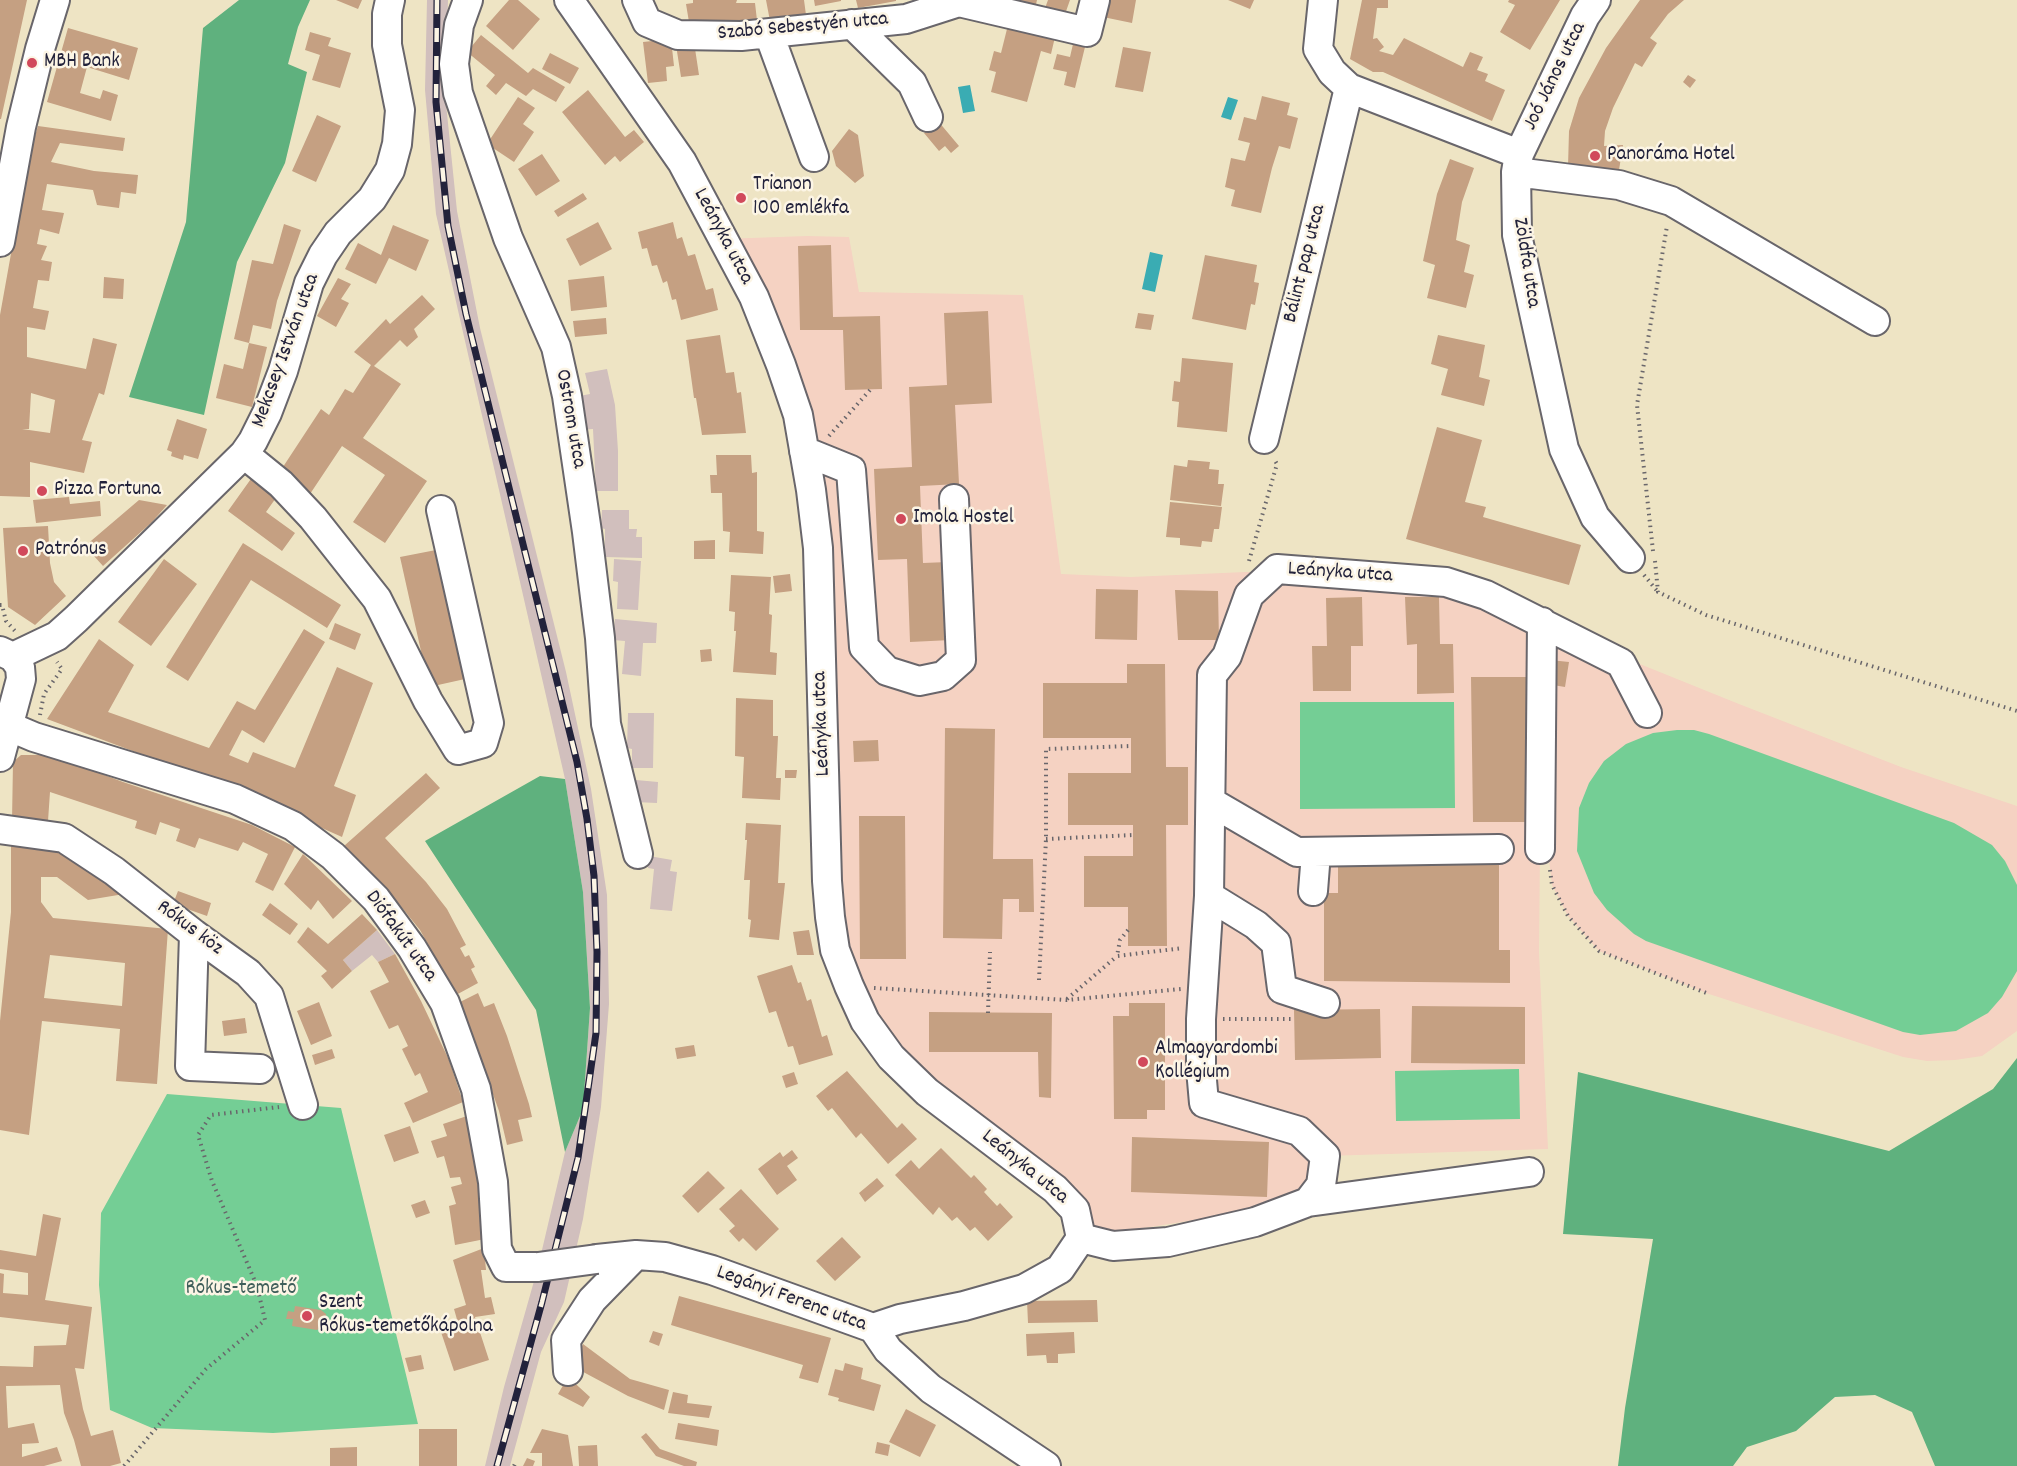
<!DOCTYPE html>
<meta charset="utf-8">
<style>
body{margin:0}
canvas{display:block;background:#eee4c4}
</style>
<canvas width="2017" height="1466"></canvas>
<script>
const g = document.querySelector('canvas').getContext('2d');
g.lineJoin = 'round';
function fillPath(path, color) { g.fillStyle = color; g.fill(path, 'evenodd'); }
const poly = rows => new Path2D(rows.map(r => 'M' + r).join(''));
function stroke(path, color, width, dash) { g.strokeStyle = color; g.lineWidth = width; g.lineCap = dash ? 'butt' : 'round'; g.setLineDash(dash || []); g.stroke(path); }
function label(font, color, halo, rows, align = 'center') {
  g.font = font + ' Dekko,sans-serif'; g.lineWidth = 5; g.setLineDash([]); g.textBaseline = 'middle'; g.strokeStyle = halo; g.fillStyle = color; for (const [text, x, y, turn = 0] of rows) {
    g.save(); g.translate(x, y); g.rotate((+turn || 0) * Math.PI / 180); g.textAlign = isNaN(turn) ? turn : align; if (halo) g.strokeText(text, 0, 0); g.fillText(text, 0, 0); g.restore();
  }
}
const built = poly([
 [807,236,849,237,859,292,1023,295,1061,574,1131,577,1246,572,1443,577,1620,656,1739,704,1901,767,2017,806,2017,1031,1982,1056,1955,1060,1927,1061,1903,1057,1709,994,1599,951,1568,916,1552,885,1548,851,1540,849,1539,952,1548,1149,1326,1156,1308,1202,1081,1238,1075,1210,927,1092,849,986,811,490,722,239]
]);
const industrial = poly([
 [427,0,448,0,445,94,457,211,480,328,566,672,591,789,607,895,609,1004,601,1107,583,1219,564,1302,541,1352,510,1466,485,1466,504,1387,538,1267,565,1152,583,1109,590,1008,583,892,565,779,436,214,425,90],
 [607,369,615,405,618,451,618,491,596,491,593,429,579,430,574,397,590,394,585,373],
 [602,510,629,510,629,529,637,529,636,537,642,537,642,558,605,557,605,529,601,528],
 [614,559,641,561,638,610,617,609,618,582,613,581],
 [615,619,657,623,656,643,643,643,641,676,622,674,625,641,613,640],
 [628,713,654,713,653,768,632,768,632,749,627,748],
 [636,780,658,782,657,803,634,802],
 [649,856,672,860,670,871,677,872,672,911,650,909,654,869,648,868],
 [377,930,395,954,378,962,372,955,352,971,343,960]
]);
const green = poly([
 [1300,702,1454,702,1455,808,1300,809],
 [1677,730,1694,730,1709,734,1954,823,1992,845,2005,861,2017,885,2017,971,2002,997,1988,1013,1956,1031,1920,1035,1903,1032,1646,941,1634,934,1607,910,1594,893,1577,851,1579,808,1589,783,1604,761,1626,744,1653,733],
 [1519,1069,1520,1119,1396,1121,1395,1071],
 [167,1094,341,1108,418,1424,273,1433,152,1428,110,1410,99,1285,101,1213]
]);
const forest = poly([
 [239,0,310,0,298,27,288,64,307,72,285,163,237,262,204,415,129,397,186,222,203,28],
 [540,776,565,779,583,892,590,1008,583,1109,565,1152,536,1010,425,841],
 [2017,1058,2017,1466,1935,1466,1912,1412,1875,1395,1835,1397,1796,1431,1747,1447,1733,1466,1618,1466,1625,1408,1653,1239,1563,1234,1578,1072,1889,1151,1993,1089]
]);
const water = poly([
 [970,85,975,111,963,113,958,87],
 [1228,97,1238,100,1231,120,1221,117],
 [1150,252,1163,255,1155,292,1142,289]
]);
const building = poly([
 [0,0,27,0,1,119,0,119],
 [336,0,362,0,358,9],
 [509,0,518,0,540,19,513,50,486,26],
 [693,0,737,0,736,3,755,3,758,29,690,28,686,4,693,3],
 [766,0,804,0,806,15,770,21],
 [814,0,841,0,841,1,815,6],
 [856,0,896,0,896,1,858,8],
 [992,0,1037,0,1034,13],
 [1048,0,1070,0,1064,17,1044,11],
 [1106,0,1136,0,1132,23,1103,17],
 [1228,0,1254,0,1250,9],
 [1362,0,1388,0,1388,8,1377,8,1373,39,1377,38,1384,47,1379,51,1393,55,1404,38,1463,67,1470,52,1483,57,1477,70,1488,74,1485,81,1505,90,1492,121,1383,72,1373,72,1350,59],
 [1509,0,1560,0,1530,50,1500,32,1515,5,1508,2],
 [1640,0,1684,0,1668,14,1650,38,1657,43,1642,67,1635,63,1613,108,1605,131,1604,146,1623,145,1619,170,1568,167,1569,131,1579,98,1606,48],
 [1008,25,1055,37,1051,54,1041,51,1027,102,991,92,996,72,989,70,994,51,1001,53],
 [68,28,138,48,129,80,87,67,80,93,100,99,103,90,118,95,111,121,47,102],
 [310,32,331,38,328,46,351,53,340,88,312,80,320,55,305,50],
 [481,35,528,73,533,68,565,87,556,102,533,89,526,96,506,83,496,95,486,86,495,75,467,52],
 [671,39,674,66,666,67,667,81,648,83,643,42],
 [694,42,699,75,681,77,676,45],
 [1073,44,1085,47,1075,88,1064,85,1067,72,1053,69,1057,54,1070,57],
 [1123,47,1151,52,1143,92,1115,87],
 [550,53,579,68,570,84,542,69],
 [1688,75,1696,80,1690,88,1683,82],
 [588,90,625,137,634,130,644,142,620,162,615,156,605,165,562,112],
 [1262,96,1290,103,1287,115,1298,118,1290,149,1279,146,1272,168,1261,213,1231,206,1235,190,1225,187,1231,158,1245,161,1250,143,1238,140,1244,117,1256,120],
 [518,97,535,108,523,124,534,132,514,162,487,144],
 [317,115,341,126,316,182,292,171],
 [938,121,959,146,951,153,945,146,939,151,924,133],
 [38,126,125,138,123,151,60,143,51,162,94,171,138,175,136,194,121,192,119,208,97,205,93,190,47,184,42,210,64,213,59,234,40,229,37,244,47,246,41,260,52,262,49,281,38,280,33,308,49,311,45,330,27,327,27,357,86,369,93,338,117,344,104,395,99,393,82,440,92,442,84,473,30,462,30,497,0,496,0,315,28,159],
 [31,393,55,400,50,433,22,429,29,429],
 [849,129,858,135,864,176,855,183,836,166,832,151],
 [542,154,560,181,536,196,518,169],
 [1450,159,1474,168,1462,202,1456,240,1470,245,1464,272,1474,275,1466,308,1427,298,1435,265,1423,261,1437,194],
 [583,193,587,199,558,217,554,211],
 [598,222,612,249,580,266,566,239],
 [673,222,677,239,682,237,688,256,695,254,706,290,713,288,718,310,681,320,676,299,672,300,667,281,663,283,657,265,652,266,647,248,642,249,638,232],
 [284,224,301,230,277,301,271,329,253,325,249,343,234,339,252,260,273,264],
 [393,225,429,240,416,271,389,258,376,284,345,269,358,243,381,255],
 [831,245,833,317,880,316,882,389,845,390,843,330,800,330,798,246],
 [1205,255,1257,265,1254,282,1259,283,1255,305,1251,304,1246,330,1192,319],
 [604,276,607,307,571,311,568,280],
 [104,277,124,279,123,299,103,298],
 [338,278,351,284,341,299,349,303,336,327,317,316],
 [422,295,435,309,414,329,418,337,407,347,400,340,374,366,401,384,363,438,427,481,385,543,353,522,385,475,342,446,310,494,279,473,321,409,329,415,345,389,353,393,371,365,354,352,386,319,390,324],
 [988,311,992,403,955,405,959,484,920,486,923,563,948,562,951,640,910,642,907,559,878,560,874,469,912,467,909,387,947,385,944,313],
 [1138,313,1154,315,1151,330,1135,328],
 [606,318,607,334,575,337,573,321],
 [720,335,726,373,734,372,737,393,741,392,746,433,702,435,696,398,694,398,686,340],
 [1438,335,1485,345,1479,377,1490,380,1484,406,1441,395,1448,369,1431,364],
 [249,343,267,347,252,407,216,398,224,364,243,369],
 [1182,358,1233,363,1227,432,1177,427,1179,402,1172,401,1174,381,1180,382],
 [177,419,207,429,198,459,184,455,183,460,171,456,172,452,167,450],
 [1437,427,1482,440,1465,502,1486,507,1483,517,1581,545,1569,585,1406,539],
 [716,455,751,455,752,473,757,472,757,531,764,532,763,554,729,552,730,532,723,531,722,493,711,493,710,475,717,475],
 [1188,460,1210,462,1209,469,1219,470,1218,484,1224,484,1221,506,1170,500,1174,465,1187,467],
 [253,476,278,495,266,512,295,533,282,551,228,511],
 [69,497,70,504,100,501,101,516,36,523,33,500],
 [139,500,167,505,152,522,103,566,85,546],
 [1170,502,1222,507,1219,529,1214,529,1212,542,1202,541,1201,547,1180,545,1180,538,1166,537],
 [48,526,50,563,54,582,66,596,35,625,8,607,3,528],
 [715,540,715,559,694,559,694,541],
 [243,543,341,605,327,628,251,580,188,681,166,667],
 [436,550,465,679,429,687,400,557],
 [164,559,197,584,151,646,118,622],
 [790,574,792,591,775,593,773,576],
 [731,575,771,577,769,614,772,615,770,652,777,653,776,675,733,672,736,631,734,631,735,612,729,611],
 [1096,589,1138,590,1137,640,1095,639],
 [1175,590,1218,591,1219,640,1178,640],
 [1362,597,1363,646,1351,646,1351,691,1313,691,1312,646,1327,646,1326,598],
 [1405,597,1439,597,1440,644,1453,644,1454,693,1417,694,1417,644,1407,645],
 [335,623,361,634,355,650,329,639],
 [304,629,325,642,264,743,242,730,229,755,248,763,253,752,295,768,337,667,373,683,334,786,356,795,342,837,237,790,47,719,99,639,134,665,108,712,209,748,237,701,255,710],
 [711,649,712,661,701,662,700,650],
 [1550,660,1569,662,1565,687,1547,684],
 [1127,664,1165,664,1166,767,1188,767,1188,825,1166,825,1167,946,1128,946,1128,907,1084,907,1084,856,1133,856,1133,825,1068,825,1068,773,1131,773,1131,738,1043,738,1043,683,1127,683],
 [1471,677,1535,677,1536,822,1473,822],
 [736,698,773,700,773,736,778,736,776,778,781,778,780,800,742,798,744,757,735,756],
 [945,728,995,729,993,859,1033,859,1034,912,1019,912,1019,899,1003,899,1002,939,943,938],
 [878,740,879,761,854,762,853,741],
 [21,755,51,755,123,782,252,825,295,847,273,891,255,882,268,854,243,842,238,851,199,838,195,848,176,841,180,829,160,822,156,835,135,828,137,821,50,792,48,821,12,821,13,762],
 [785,770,797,770,796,778,785,778],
 [426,773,440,788,385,838,426,882,447,909,466,945,460,948,465,957,469,955,475,967,471,969,478,983,456,995,420,930,399,904,344,846],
 [859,816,905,816,906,959,860,959],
 [746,823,781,825,778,883,785,883,779,940,749,937,751,920,748,919,750,880,744,880,747,840,745,840],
 [11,844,66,849,124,894,88,900,57,877,41,877,41,902,53,918,168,929,157,1084,116,1081,120,1029,42,1021,29,1135,0,1130,0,1021,11,912],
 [50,955,125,963,122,1006,44,998],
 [303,854,352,901,333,919,318,900,311,910,284,884],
 [1338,858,1499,860,1499,950,1510,950,1510,983,1324,981,1324,893,1338,893],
 [178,891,211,903,207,916,173,904],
 [270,903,298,924,290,935,262,915],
 [362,914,377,930,343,960,352,971,332,989,321,976,327,971,297,942,308,927,328,944],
 [809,930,814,955,797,955,793,932],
 [395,954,421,1001,449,1060,463,1102,413,1123,404,1103,428,1092,420,1073,415,1076,402,1049,408,1046,398,1025,389,1029,370,991,389,982,378,962],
 [792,965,798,983,801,982,807,1001,811,999,822,1037,827,1035,833,1055,799,1065,793,1046,788,1047,776,1011,769,1013,757,976],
 [478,993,484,1007,494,1003,507,1036,529,1104,532,1117,518,1120,523,1141,507,1145,499,1111,460,1002],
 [319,1002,332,1036,311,1045,297,1011],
 [1129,1003,1165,1003,1165,1110,1147,1110,1147,1119,1114,1119,1113,1016,1129,1016],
 [1412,1006,1525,1007,1525,1064,1411,1063],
 [1380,1009,1381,1058,1295,1060,1294,1010],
 [929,1012,1052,1013,1051,1098,1039,1097,1038,1052,929,1052],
 [245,1018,247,1033,224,1036,222,1021],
 [694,1045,696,1056,677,1059,675,1048],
 [332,1049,335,1058,315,1065,312,1055],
 [847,1071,897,1128,902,1123,917,1139,888,1164,861,1133,856,1138,832,1108,828,1111,816,1096],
 [794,1072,798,1084,786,1088,782,1076],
 [467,1116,490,1238,455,1245,449,1206,456,1204,451,1187,462,1184,460,1177,450,1178,444,1156,437,1158,431,1141,447,1136,443,1124],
 [410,1126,419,1153,394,1162,384,1135],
 [1132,1137,1269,1142,1267,1197,1131,1192],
 [941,1148,971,1178,974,1175,987,1189,984,1192,997,1206,1000,1203,1013,1217,988,1241,975,1227,970,1231,957,1217,952,1221,939,1207,933,1215,895,1175,911,1160,919,1169],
 [792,1150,798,1158,787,1166,797,1180,777,1195,758,1169,780,1152,783,1157],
 [708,1171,725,1188,698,1213,682,1196],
 [877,1178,884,1186,865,1202,859,1193],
 [741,1189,779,1229,756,1251,743,1238,739,1242,729,1231,735,1226,719,1209],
 [425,1200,430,1213,416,1218,411,1205],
 [43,1214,61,1218,45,1300,92,1307,84,1369,75,1368,83,1409,91,1436,113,1430,121,1463,110,1466,81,1466,74,1440,64,1413,60,1385,6,1386,8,1428,34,1423,39,1443,22,1444,22,1457,57,1447,62,1461,44,1466,0,1466,0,1366,33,1367,34,1346,66,1345,69,1325,0,1317,0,1273,4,1274,3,1293,28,1295,28,1273,0,1269,0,1250,36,1256],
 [842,1237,861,1257,835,1281,816,1261],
 [484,1248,486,1270,481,1270,485,1298,491,1297,495,1314,475,1317,489,1360,454,1371,440,1329,458,1323,454,1309,466,1305,453,1260],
 [679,1296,831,1338,818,1383,799,1378,803,1365,671,1325],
 [1097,1300,1098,1322,1028,1323,1027,1301],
 [295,1306,321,1310,326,1314,327,1323,317,1330,292,1326,293,1319,286,1319,288,1311,294,1312],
 [653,1331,663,1334,659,1346,649,1342],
 [1074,1332,1075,1353,1058,1354,1058,1363,1047,1363,1046,1355,1027,1356,1026,1334],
 [583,1344,630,1379,669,1390,664,1410,628,1396,574,1367],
 [421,1355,424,1369,409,1372,405,1358],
 [845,1363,863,1368,861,1379,881,1385,874,1411,838,1401,839,1398,828,1395,835,1369,843,1371],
 [568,1377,590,1397,583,1407,558,1394],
 [673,1392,688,1395,687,1403,712,1406,709,1418,668,1413],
 [906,1409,936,1425,920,1457,889,1442],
 [678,1423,719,1430,717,1446,675,1439],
 [419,1429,457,1429,457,1466,419,1466],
 [542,1429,568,1435,573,1466,542,1466,542,1453,530,1453],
 [646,1433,660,1449,697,1462,696,1466,684,1466,656,1456,641,1437],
 [877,1442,890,1445,888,1456,875,1453],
 [597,1445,598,1466,579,1466,578,1446],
 [357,1447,357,1466,330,1466,330,1448],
 [527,1458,535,1461,533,1466,523,1466]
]);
const path = poly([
 [829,436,870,390],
 [1653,551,1637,405,1667,226],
 [1249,561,1277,464,1274,459],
 [1655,561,1658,592,1706,615,2017,711],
 [1644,575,1658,592],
 [0,605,2,605,6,621,15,631],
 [40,715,44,694,62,669,57,662],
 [1046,839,1133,835],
 [1550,870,1552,885,1568,916,1599,951,1709,994],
 [1128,930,1120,940,1117,956,1183,948],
 [1039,980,1046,839,1046,749,1131,746],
 [874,988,1067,1000,1181,989],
 [1067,999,1117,956],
 [988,1013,990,952],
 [1223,1019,1293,1019],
 [124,1466,206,1369,265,1320,257,1286,212,1181,198,1135,211,1115,279,1107],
 [514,1466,515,1464]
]);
const minor = poly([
 [468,0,459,25,454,64,458,93,508,238,556,347,567,396,587,532,600,638,606,724,638,854],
 [569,0,682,162,754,297,781,365,798,415,811,490,818,548,827,881,830,917,835,950,849,986,865,1021,891,1057,927,1092,1055,1189,1075,1210,1081,1238],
 [637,0,647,22,678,35,741,36,906,19,959,2,1087,32,1095,0],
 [1323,0,1318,49,1332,72,1349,88,1519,154,1516,172,1517,235,1564,449,1595,517,1630,558],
 [852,24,912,83,928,117],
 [769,34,814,157],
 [1519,154,1585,16,1596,0],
 [1516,172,1619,185,1671,201,1875,321],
 [0,242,21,127,40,49,55,0],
 [1264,439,1349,88],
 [804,451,851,470,864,647,887,671,919,681,943,676,961,660,954,499],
 [244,454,281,484,313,518,377,599,428,701,458,750,483,743,489,723,441,510],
 [0,651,13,657,20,667,21,679,0,757],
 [13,657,57,636,76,619,244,454,253,441,267,413,283,371,309,283,323,255,338,233,372,199,390,170,397,144,400,110,387,45,387,14,390,0],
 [8,726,34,737,235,799,293,826,333,856,376,899,412,948,445,1003,476,1089,493,1182,497,1249,506,1267,538,1267],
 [1211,802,1297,852,1499,849],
 [0,829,64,838,114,871,194,934,248,973,269,996,303,1105],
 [1540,849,1542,622],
 [1313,891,1316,853],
 [1209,896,1256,925,1276,943,1282,989,1325,1003],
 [194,934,190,1066,260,1069],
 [1308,1202,1529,1172],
 [1081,1238,1113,1246,1168,1242,1255,1222,1308,1202,1321,1185,1325,1156,1299,1131,1204,1103,1201,1069,1201,1019,1209,896,1212,675,1227,656,1249,595,1277,569,1446,582,1486,595,1621,663,1647,713],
 [597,1259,636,1255,665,1257,712,1270,873,1328,888,1350,931,1389,1046,1466],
 [873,1328,900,1319,964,1306,1024,1289,1060,1269,1081,1238],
 [568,1371,566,1340,592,1300,636,1255]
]);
const rail = poly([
 [437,0,436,102,448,226,466,314,577,762,587,819,594,876,597,952,596,1033,578,1158,542,1302,497,1466]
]);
const minorBridge = poly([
 [538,1267,597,1259]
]);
const markers = [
 [32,63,6,"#d1495b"],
 [1595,156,6,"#d1495b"],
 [741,198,6,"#d1495b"],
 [42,491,6,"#d1495b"],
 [901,519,6,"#d1495b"],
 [23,551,6,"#d1495b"],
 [1143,1062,6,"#d1495b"],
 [307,1316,6,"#d1495b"]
];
const streetNames = [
 ["Szabó Sebestyén utca",803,28,-5],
 ["Joó János utca",1556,77,-64],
 ["Leányka utca",722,237,62],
 ["Zöldfa utca",1525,263,81],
 ["Bálint pap utca",1306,264,-76],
 ["Mekcsey István utca",287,351,-70],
 ["Ostrom utca",569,419,80],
 ["Leányka utca",1340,574,4],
 ["Leányka utca",823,724,-92],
 ["Rókus köz",189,929,37],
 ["Diófakút utca",400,937,54],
 ["Leányka utca",1024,1168,39],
 ["Legányi Ferenc utca",791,1300,20]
];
const poiNames = [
 ["MBH Bank",44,63],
 ["Panoráma Hotel",1607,156],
 ["Trianon",753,186],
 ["100 emlékfa",753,210],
 ["Pizza Fortuna",54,491],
 ["Imola Hostel",913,519],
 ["Patrónus",35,551],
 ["Almagyardombi",1155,1050],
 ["Kollégium",1155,1074],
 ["Szent",319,1304],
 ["Rókus-temetőkápolna",319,1328]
];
const parkNames = [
 ["Rókus-temető",241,1290]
];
fillPath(built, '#f5d2c2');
fillPath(industrial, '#d1bfbd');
fillPath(green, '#74ce95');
fillPath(forest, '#5fb17e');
fillPath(water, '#3aacb3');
fillPath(building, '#c5a082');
stroke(minor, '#69666b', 32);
stroke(path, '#69666b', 4, [1.5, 4.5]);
stroke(minor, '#fff', 28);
stroke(rail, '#22223b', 7);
stroke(rail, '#fcf5e5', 4.5, [14]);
stroke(minorBridge, '#69666b', 32, []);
stroke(minorBridge, '#fff', 28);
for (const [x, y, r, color] of markers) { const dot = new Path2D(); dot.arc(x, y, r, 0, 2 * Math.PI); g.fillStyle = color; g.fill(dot); stroke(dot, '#fcf5e5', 2); }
label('21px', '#22223b', '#fcf5e5', streetNames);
label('21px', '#22223b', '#fcf5e5', poiNames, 'left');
label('21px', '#3f5e5a', '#fcf5e5', parkNames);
</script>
